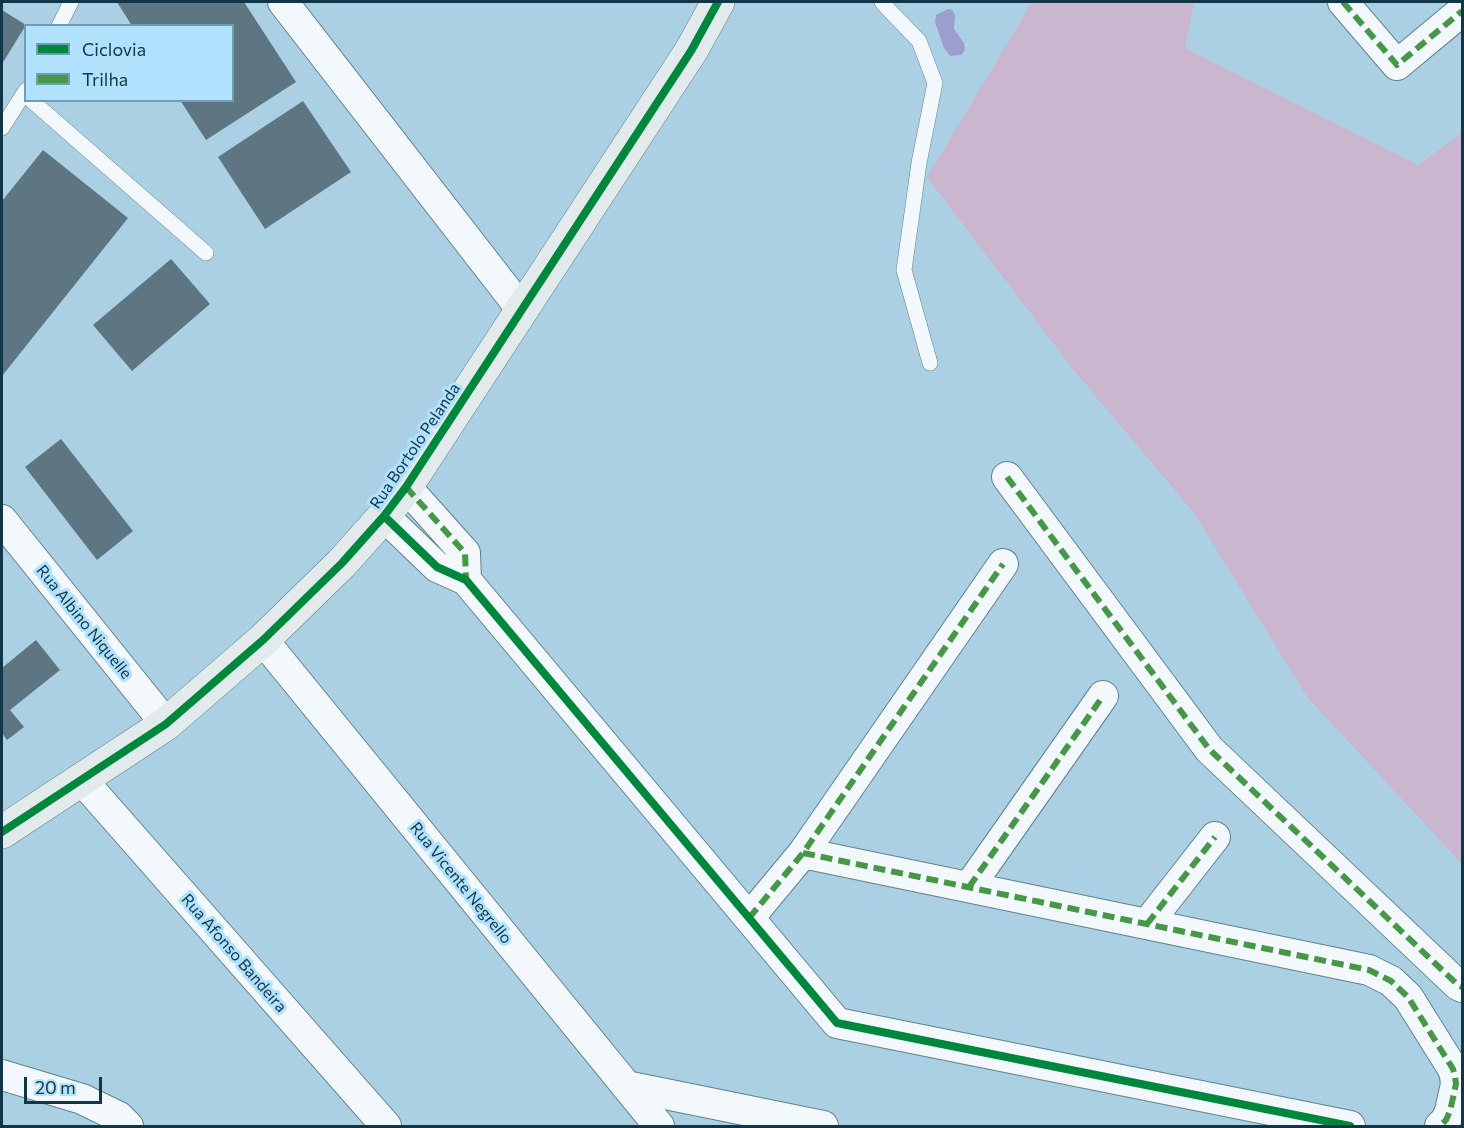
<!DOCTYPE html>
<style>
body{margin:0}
#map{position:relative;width:1464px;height:1128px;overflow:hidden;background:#abd0e4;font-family:Commissioner,sans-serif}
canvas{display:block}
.frame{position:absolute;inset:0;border:3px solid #103648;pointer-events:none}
.legend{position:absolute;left:24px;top:24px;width:210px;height:78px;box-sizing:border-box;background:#b0e1fd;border:2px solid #709db5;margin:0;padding:8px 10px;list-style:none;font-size:18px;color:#103648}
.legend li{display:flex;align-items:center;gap:12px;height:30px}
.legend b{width:30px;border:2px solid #709db5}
.scale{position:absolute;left:24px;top:1077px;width:78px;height:27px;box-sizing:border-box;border:3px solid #103648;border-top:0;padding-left:8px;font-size:18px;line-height:21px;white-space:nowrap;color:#103648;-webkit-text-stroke:4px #b0e1fd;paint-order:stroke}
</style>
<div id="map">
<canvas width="1464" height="1128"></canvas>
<div class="frame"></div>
<ul class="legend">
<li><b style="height:8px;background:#00873e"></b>Ciclovia</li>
<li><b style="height:8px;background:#469847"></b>Trilha</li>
</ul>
<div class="scale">20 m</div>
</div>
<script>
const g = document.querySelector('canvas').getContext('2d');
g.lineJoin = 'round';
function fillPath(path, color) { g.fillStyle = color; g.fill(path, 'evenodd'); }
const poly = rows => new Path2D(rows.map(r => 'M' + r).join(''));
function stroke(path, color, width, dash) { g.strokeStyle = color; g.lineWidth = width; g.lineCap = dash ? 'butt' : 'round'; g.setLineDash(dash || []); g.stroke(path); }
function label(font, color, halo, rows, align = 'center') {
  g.font = font + ' Commissioner,sans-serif'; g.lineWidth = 6; g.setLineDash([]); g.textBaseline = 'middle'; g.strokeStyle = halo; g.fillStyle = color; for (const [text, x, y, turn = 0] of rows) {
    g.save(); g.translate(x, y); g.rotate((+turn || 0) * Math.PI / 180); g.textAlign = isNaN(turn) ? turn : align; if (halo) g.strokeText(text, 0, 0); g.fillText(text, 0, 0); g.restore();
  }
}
const green = poly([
 [1032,2,1194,2,1185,48,1418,165,1462,133,1462,864,1307,697,1194,513,1071,367,927,177]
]);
const water = poly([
 [948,9,952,10,955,15,954,29,964,43,965,50,961,55,950,56,944,48,935,22,936,15]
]);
const building = poly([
 [117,2,244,2,296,82,206,140,180,100,232,100,232,26,132,26],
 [2,10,26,25,2,64],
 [303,101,351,172,265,229,218,157],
 [43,150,128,218,2,376,2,201],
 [171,259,210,304,132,371,93,325],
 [61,439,133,531,97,560,25,467],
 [36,640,60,670,10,710,24,727,7,740,2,733,2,668]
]);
const lane = poly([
 [882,2,888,9,919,41,935,83,919,163,904,270,930,363],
 [59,26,71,2],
 [31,100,206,253],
 [2,128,26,90]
]);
const street = poly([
 [283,2,522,310],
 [1343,2,1397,65,1462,11],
 [1007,477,1209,749,1458,985,1462,987],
 [406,487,465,553,466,580],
 [384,516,437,567,466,580,837,1023,1350,1126],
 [2,520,166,724],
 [263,640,659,1126],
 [82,780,386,1126],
 [803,853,1369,970,1391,981,1408,997,1453,1069,1455,1076,1456,1084,1450,1111,1446,1120,1440,1126],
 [969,887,1103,696],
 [749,918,803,853,1003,564],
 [1147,924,1215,837],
 [2,1075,82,1099,119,1117,128,1126],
 [626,1086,823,1126]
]);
const secondary = poly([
 [2,832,166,724,263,640,342,563,384,516,406,487,691,51,718,2]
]);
const quiet = poly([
 [1343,2,1397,65,1462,11],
 [1007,477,1209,749,1458,985,1462,987],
 [406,487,465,553,466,580],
 [803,853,1369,970,1391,981,1408,997,1453,1069,1455,1076,1456,1084,1450,1111,1446,1120,1440,1126],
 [969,887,1103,696],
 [749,918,803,853,1003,564],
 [1147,924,1215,837]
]);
const cycleway = poly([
 [384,516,437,567,466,580,837,1023,1350,1126],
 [2,832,166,724,263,640,342,563,384,516,406,487,691,51,718,2]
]);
const streetNames = [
 ["Rua Bortolo Pelanda",415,446,-56],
 ["Rua Albino Niquelle",84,622,51],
 ["Rua Vicente Negrello",461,883,51],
 ["Rua Afonso Bandeira",234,953,49]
];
fillPath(green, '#cab7cf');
fillPath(water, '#9c9ed0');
fillPath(building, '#5d7682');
stroke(lane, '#61818f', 16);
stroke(street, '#61818f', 32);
stroke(secondary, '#61818f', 34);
stroke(lane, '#f2f8fb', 15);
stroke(street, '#f2f8fb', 30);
stroke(secondary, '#e2eaec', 33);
stroke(quiet, '#469847', 6, [12, 6]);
stroke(cycleway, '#00873e', 8);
label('16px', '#103648', '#b0e1fd', streetNames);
</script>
